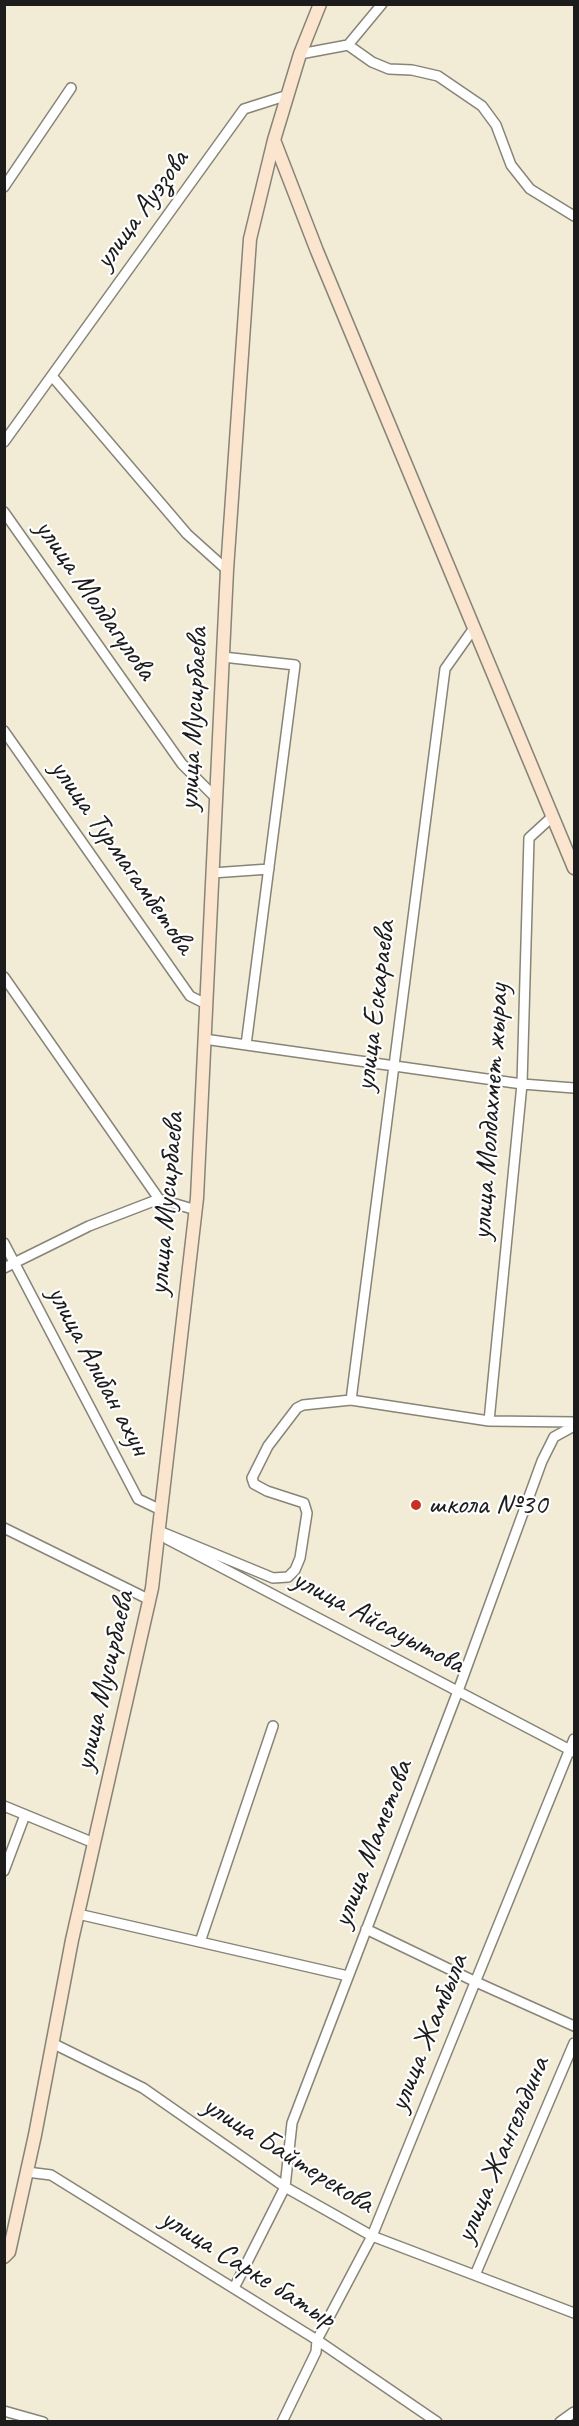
<!DOCTYPE html>
<meta charset="utf-8">
<style>
body{margin:0}
#map{position:relative;width:579px;height:2426px;overflow:hidden;background:#f2ebd5;font-family:Caveat,sans-serif}
canvas{display:block}
.frame{position:absolute;inset:0;border:6px solid #1c1c1c;pointer-events:none}
</style>
<div id="map">
<canvas width="579" height="2426"></canvas>
<div class="frame"></div>
</div>
<script>
const g = document.querySelector('canvas').getContext('2d');
g.lineJoin = 'round';
const poly = rows => new Path2D(rows.map(r => 'M' + r).join(''));
function stroke(path, color, width, dash) { g.strokeStyle = color; g.lineWidth = width; g.lineCap = dash ? 'butt' : 'round'; g.setLineDash(dash || []); g.stroke(path); }
function label(font, color, halo, rows, align = 'center') {
  g.font = font + ' Caveat,sans-serif'; g.lineWidth = 4.5; g.setLineDash([]); g.textBaseline = 'middle'; g.strokeStyle = halo; g.fillStyle = color; for (const [text, x, y, turn = 0] of rows) {
    g.save(); g.translate(x, y); g.rotate((+turn || 0) * Math.PI / 180); g.textAlign = isNaN(turn) ? turn : align; if (halo) g.strokeText(text, 0, 0); g.fillText(text, 0, 0); g.restore();
  }
}
const street = poly([
 [348,45,372,62,389,69,412,70,438,76,482,106,496,125,511,165,530,189,574,216],
 [300,54,348,45,382,4],
 [4,187,71,88],
 [52,376,187,534,227,570],
 [4,442,244,109,288,95],
 [4,512,182,764,216,798],
 [223,657,295,665,246,1045],
 [4,731,190,996,206,1004],
 [212,873,269,869],
 [4,977,159,1199,196,1210],
 [204,1039,522,1084,574,1088],
 [4,1243,138,1499,161,1510],
 [4,1268,89,1226,159,1199],
 [351,1400,445,669,474,628],
 [489,1421,522,1084,529,838,553,816],
 [4,1528,150,1600],
 [159,1531,273,1578,288,1577,295,1570,300,1558,307,1513,304,1503,267,1491,254,1484,252,1478,268,1446,297,1408,303,1405,351,1400,489,1421,574,1422],
 [167,1539,574,1752],
 [4,1806,94,1843],
 [4,1871,25,1815],
 [78,1914,348,1976],
 [366,1929,476,1982,574,2026],
 [200,1942,273,1726],
 [52,2043,143,2088,285,2187,372,2236,574,2313],
 [27,2172,51,2175,317,2340,437,2422],
 [475,2275,574,2043],
 [234,2288,285,2187,292,2123,458,1691,542,1461,554,1437,574,1426],
 [4,2411,43,2422],
 [282,2422,316,2352,317,2340,372,2236,574,1739],
 [560,2422,574,2412]
]);
const secondary = poly([
 [274,140,317,251,574,868],
 [4,2257,9,2252,35,2135,72,1940,152,1588,197,1198,227,570,250,239,274,140,300,54,320,4]
]);
const markers = [
 [416,1505,6,"#c8321e"]
];
const streetNames = [
 ["улица Ауэзова",142,210,-54],
 ["улица Молдагулова",95,600,55],
 ["улица Мусирбаева",194,719,-87],
 ["улица Турмагамбетова",122,857,55],
 ["улица Ескараева",376,1006,-83],
 ["улица Молдахмет жырау",491,1112,-86],
 ["улица Мусирбаева",167,1204,-85],
 ["улица Алибан ахун",98,1371,62],
 ["улица Айсауытова",378,1622,28],
 ["улица Мусирбаева",105,1681,-77],
 ["улица Маметова",373,1844,-69],
 ["улица Жамбыла",429,2033,-68],
 ["улица Жангельдина",503,2150,-67],
 ["улица Байтерекова",288,2155,32],
 ["улица Сарке батыр",248,2269,32]
];
const poiNames = [
 ["школа №30",428,1505]
];
stroke(street, '#878478', 12);
stroke(secondary, '#878478', 15);
stroke(street, '#fff', 9);
stroke(secondary, '#fbe5cf', 12);
for (const [x, y, r, color] of markers) { const dot = new Path2D(); dot.arc(x, y, r, 0, 2 * Math.PI); g.fillStyle = color; g.fill(dot); stroke(dot, '#fff', 2); }
label('30px', '#1c1c1c', '#fff', streetNames);
label('30px', '#1c1c1c', '#fff', poiNames, 'left');
</script>
